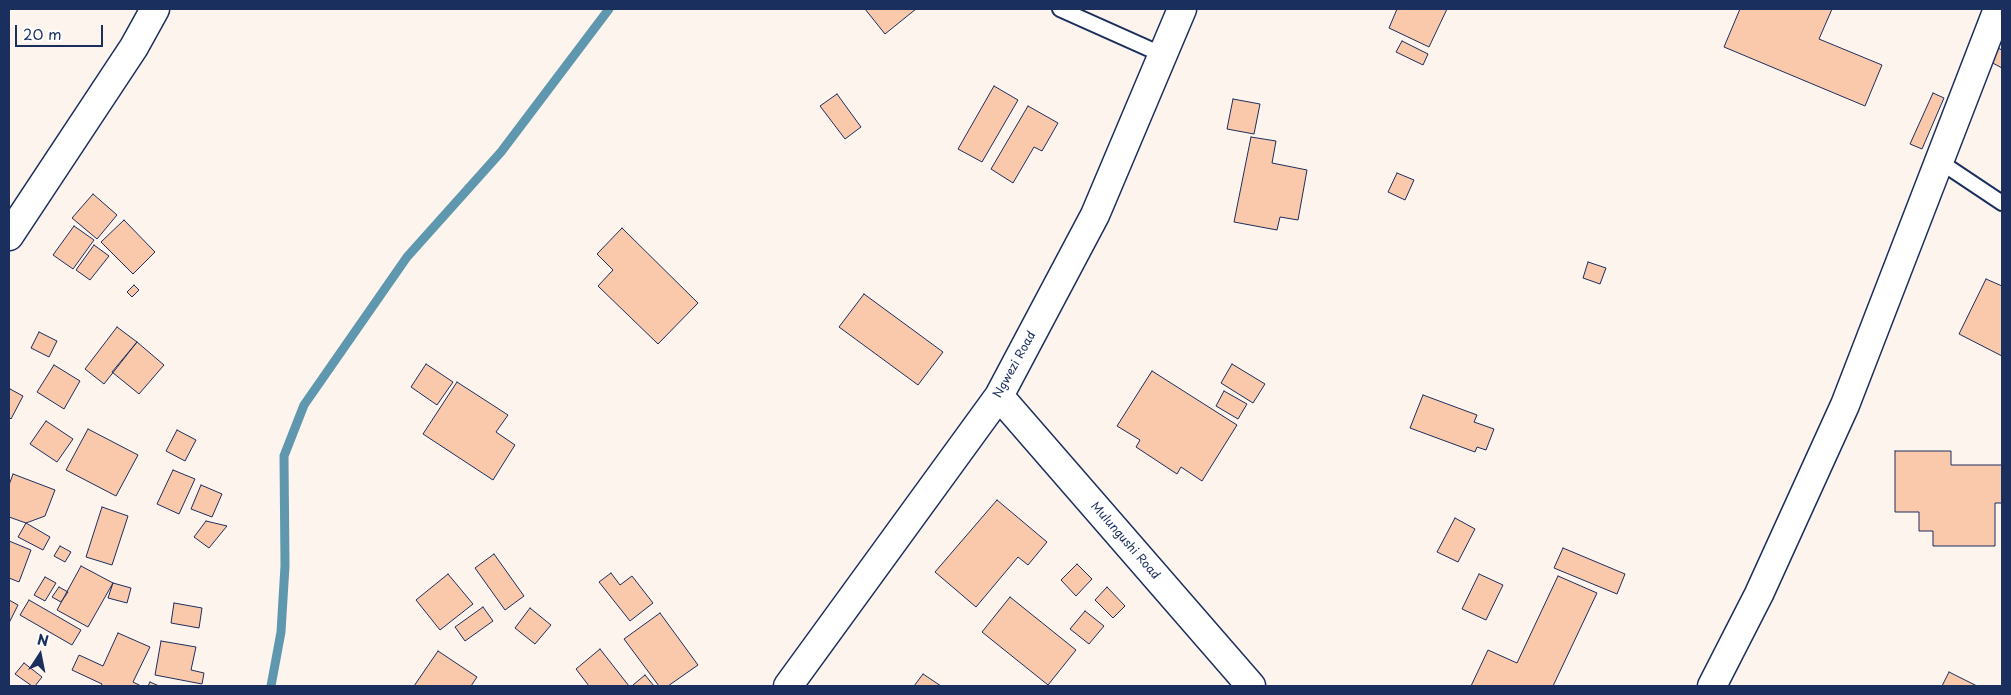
<!DOCTYPE html>
<style>
body{margin:0}
#map{position:relative;width:2011px;height:695px;overflow:hidden;background:#fef4ee;font-family:"Playpen Sans",sans-serif}
canvas{display:block}
.frame{position:absolute;inset:0;border:10px solid #1b2f5e;pointer-events:none}
.north{position:absolute;left:15px;top:630px;width:50px;height:50px;-webkit-text-stroke:4px #fff;paint-order:stroke;rotate:11deg;font-size:14px;font-weight:700;line-height:20px;text-align:center;color:#1b2f5e}
.north::after{content:'';display:block;margin:auto;width:18px;height:22px;background:#1b2f5e;clip-path:polygon(50% 0,100% 100%,50% 72%,0 100%)}
.scale{position:absolute;left:15px;top:25px;width:88px;height:22px;box-sizing:border-box;border:2px solid #1b2f5e;border-top:0;padding-left:6px;font-size:15px;line-height:18px;white-space:nowrap;color:#1b2f5e;-webkit-text-stroke:4px #fff;paint-order:stroke}
</style>
<div id="map">
<canvas width="2011" height="695"></canvas>
<div class="frame"></div>
<div class="north">N</div>
<div class="scale">20 m</div>
</div>
<script>
const g = document.querySelector('canvas').getContext('2d');
g.lineJoin = 'round';
const poly = rows => new Path2D(rows.map(r => 'M' + r).join(''));
function stroke(path, color, width, dash) { g.strokeStyle = color; g.lineWidth = width; g.lineCap = dash ? 'butt' : 'round'; g.setLineDash(dash || []); g.stroke(path); }
function fillPath(path, color) { g.fillStyle = color; g.fill(path, 'evenodd'); }
function label(font, color, halo, rows, align = 'center') {
  g.font = font + ' "Playpen Sans",sans-serif'; g.lineWidth = 4.5; g.setLineDash([]); g.textBaseline = 'middle'; g.strokeStyle = halo; g.fillStyle = color; for (const [text, x, y, turn = 0] of rows) {
    g.save(); g.translate(x, y); g.rotate((+turn || 0) * Math.PI / 180); g.textAlign = isNaN(turn) ? turn : align; if (halo) g.strokeText(text, 0, 0); g.fillText(text, 0, 0); g.restore();
  }
}
const stream = poly([
 [271,686,281,632,285,566,284,456,304,405,407,257,501,152,609,9]
]);
const building = poly([
 [865,9,916,9,885,34,865,9],
 [1397,9,1447,9,1429,47,1389,28,1397,9],
 [1740,9,1832,9,1819,39,1882,65,1865,106,1724,47,1740,9],
 [1402,41,1428,54,1423,65,1396,52,1402,41],
 [1996,47,2002,50,2002,68,1989,61,1996,47],
 [994,86,1018,100,982,162,958,149,994,86],
 [1933,93,1944,98,1922,149,1910,144,1933,93],
 [837,94,861,127,845,139,820,106,837,94],
 [1233,99,1260,104,1254,134,1227,129,1233,99],
 [1028,106,1058,123,1042,151,1034,147,1013,183,991,169,1028,106],
 [1251,137,1276,141,1272,163,1307,170,1298,220,1280,217,1277,230,1234,222,1251,137],
 [1397,173,1414,180,1405,200,1388,192,1397,173],
 [93,194,117,215,97,239,72,218,93,194],
 [124,220,155,252,133,274,101,242,124,220],
 [74,226,94,240,73,269,53,255,74,226],
 [622,228,698,303,658,344,598,286,613,270,597,254,622,228],
 [94,245,109,256,90,280,76,270,94,245],
 [1588,262,1606,268,1600,284,1583,278,1588,262],
 [1986,279,2002,286,2002,356,1959,334,1986,279],
 [134,285,139,290,132,297,127,292,134,285],
 [864,294,943,352,918,385,839,327,864,294],
 [117,327,137,342,104,384,85,369,117,327],
 [39,332,57,341,49,357,31,348,39,332],
 [137,342,164,365,139,394,112,372,137,342],
 [426,364,453,382,437,405,411,387,426,364],
 [1232,364,1265,384,1253,403,1221,383,1232,364],
 [54,365,80,381,64,409,37,392,54,365],
 [1152,371,1237,425,1202,481,1181,467,1177,474,1136,447,1140,440,1117,426,1152,371],
 [457,382,508,415,496,432,515,445,493,480,423,434,457,382],
 [10,389,23,396,11,419,9,417,9,392,10,389],
 [1224,391,1247,404,1238,419,1216,406,1224,391],
 [1423,395,1477,415,1474,422,1494,429,1486,450,1477,447,1475,452,1410,428,1423,395],
 [46,421,73,439,57,462,30,444,46,421],
 [88,429,138,455,116,496,66,470,88,429],
 [177,430,196,440,185,461,166,451,177,430],
 [1895,451,1951,451,1951,465,2002,465,2002,503,1995,503,1995,546,1933,546,1933,531,1919,531,1919,512,1895,512,1895,451],
 [173,470,195,479,179,514,157,504,173,470],
 [13,474,55,490,45,516,26,523,9,517,9,485,13,474],
 [201,485,222,494,212,517,191,509,201,485],
 [997,500,1047,542,1028,565,1018,557,976,607,935,572,997,500],
 [102,507,128,516,112,565,86,557,102,507],
 [1455,518,1475,529,1458,562,1437,552,1455,518],
 [206,521,227,526,209,548,194,537,206,521],
 [26,523,50,537,43,550,18,537,26,523],
 [9,541,31,550,19,582,9,578,9,541],
 [60,546,71,552,65,562,54,556,60,546],
 [1563,548,1625,574,1617,594,1554,568,1563,548],
 [494,554,524,596,505,610,475,568,494,554],
 [1077,564,1092,579,1076,596,1061,580,1077,564],
 [81,566,113,583,88,627,57,610,81,566],
 [611,573,620,585,632,576,653,603,630,621,599,582,611,573],
 [448,574,473,604,440,630,416,600,448,574],
 [1479,574,1503,585,1486,620,1462,609,1479,574],
 [1558,576,1597,593,1553,686,1471,686,1488,650,1517,663,1558,576],
 [45,577,56,583,45,601,34,595,45,577],
 [113,583,131,588,127,603,108,598,113,583],
 [59,587,68,592,61,602,52,597,59,587],
 [1107,587,1125,606,1113,618,1095,600,1107,587],
 [1010,597,1076,650,1048,685,982,632,1010,597],
 [9,600,18,605,9,623,9,600],
 [29,600,81,630,72,645,20,615,29,600],
 [174,603,202,608,199,628,171,623,174,603],
 [483,607,493,621,465,641,455,627,483,607],
 [530,608,551,625,535,644,515,628,530,608],
 [1085,611,1104,626,1089,644,1070,629,1085,611],
 [660,613,698,665,668,686,659,686,624,639,660,613],
 [118,633,150,647,133,682,141,686,101,686,102,684,72,670,79,655,103,666,118,633],
 [161,641,196,647,191,670,204,673,202,684,155,675,161,641],
 [600,649,629,686,589,686,576,669,600,649],
 [438,651,477,677,471,686,414,686,438,651],
 [24,663,42,677,35,686,32,686,15,674,24,663],
 [1949,672,1977,686,1942,686,1949,672],
 [923,674,941,686,914,686,923,674],
 [645,675,654,686,633,686,633,685,645,675],
 [150,682,159,686,148,686,150,682]
]);
const service = poly([
 [1060,9,1163,55],
 [1939,161,2002,203]
]);
const minor = poly([
 [9,236,134,47,155,9],
 [999,396,1251,686],
 [788,686,999,396,1095,215,1182,9],
 [1712,686,1759,594,1845,405,1998,9]
]);
const streetNames = [
 ["Ngwezi Road",1015,365,-61],
 ["Mulungushi Road",1125,541,49]
];
stroke(stream, '#5f98ae', 9);
fillPath(building, '#fac8aa');
stroke(building, '#1b2f5e', 1);
stroke(service, '#1b2f5e', 18);
stroke(minor, '#1b2f5e', 31);
stroke(service, '#fff', 14);
stroke(minor, '#fff', 28);
label('12px', '#1b2f5e', '#fff', streetNames);
</script>
